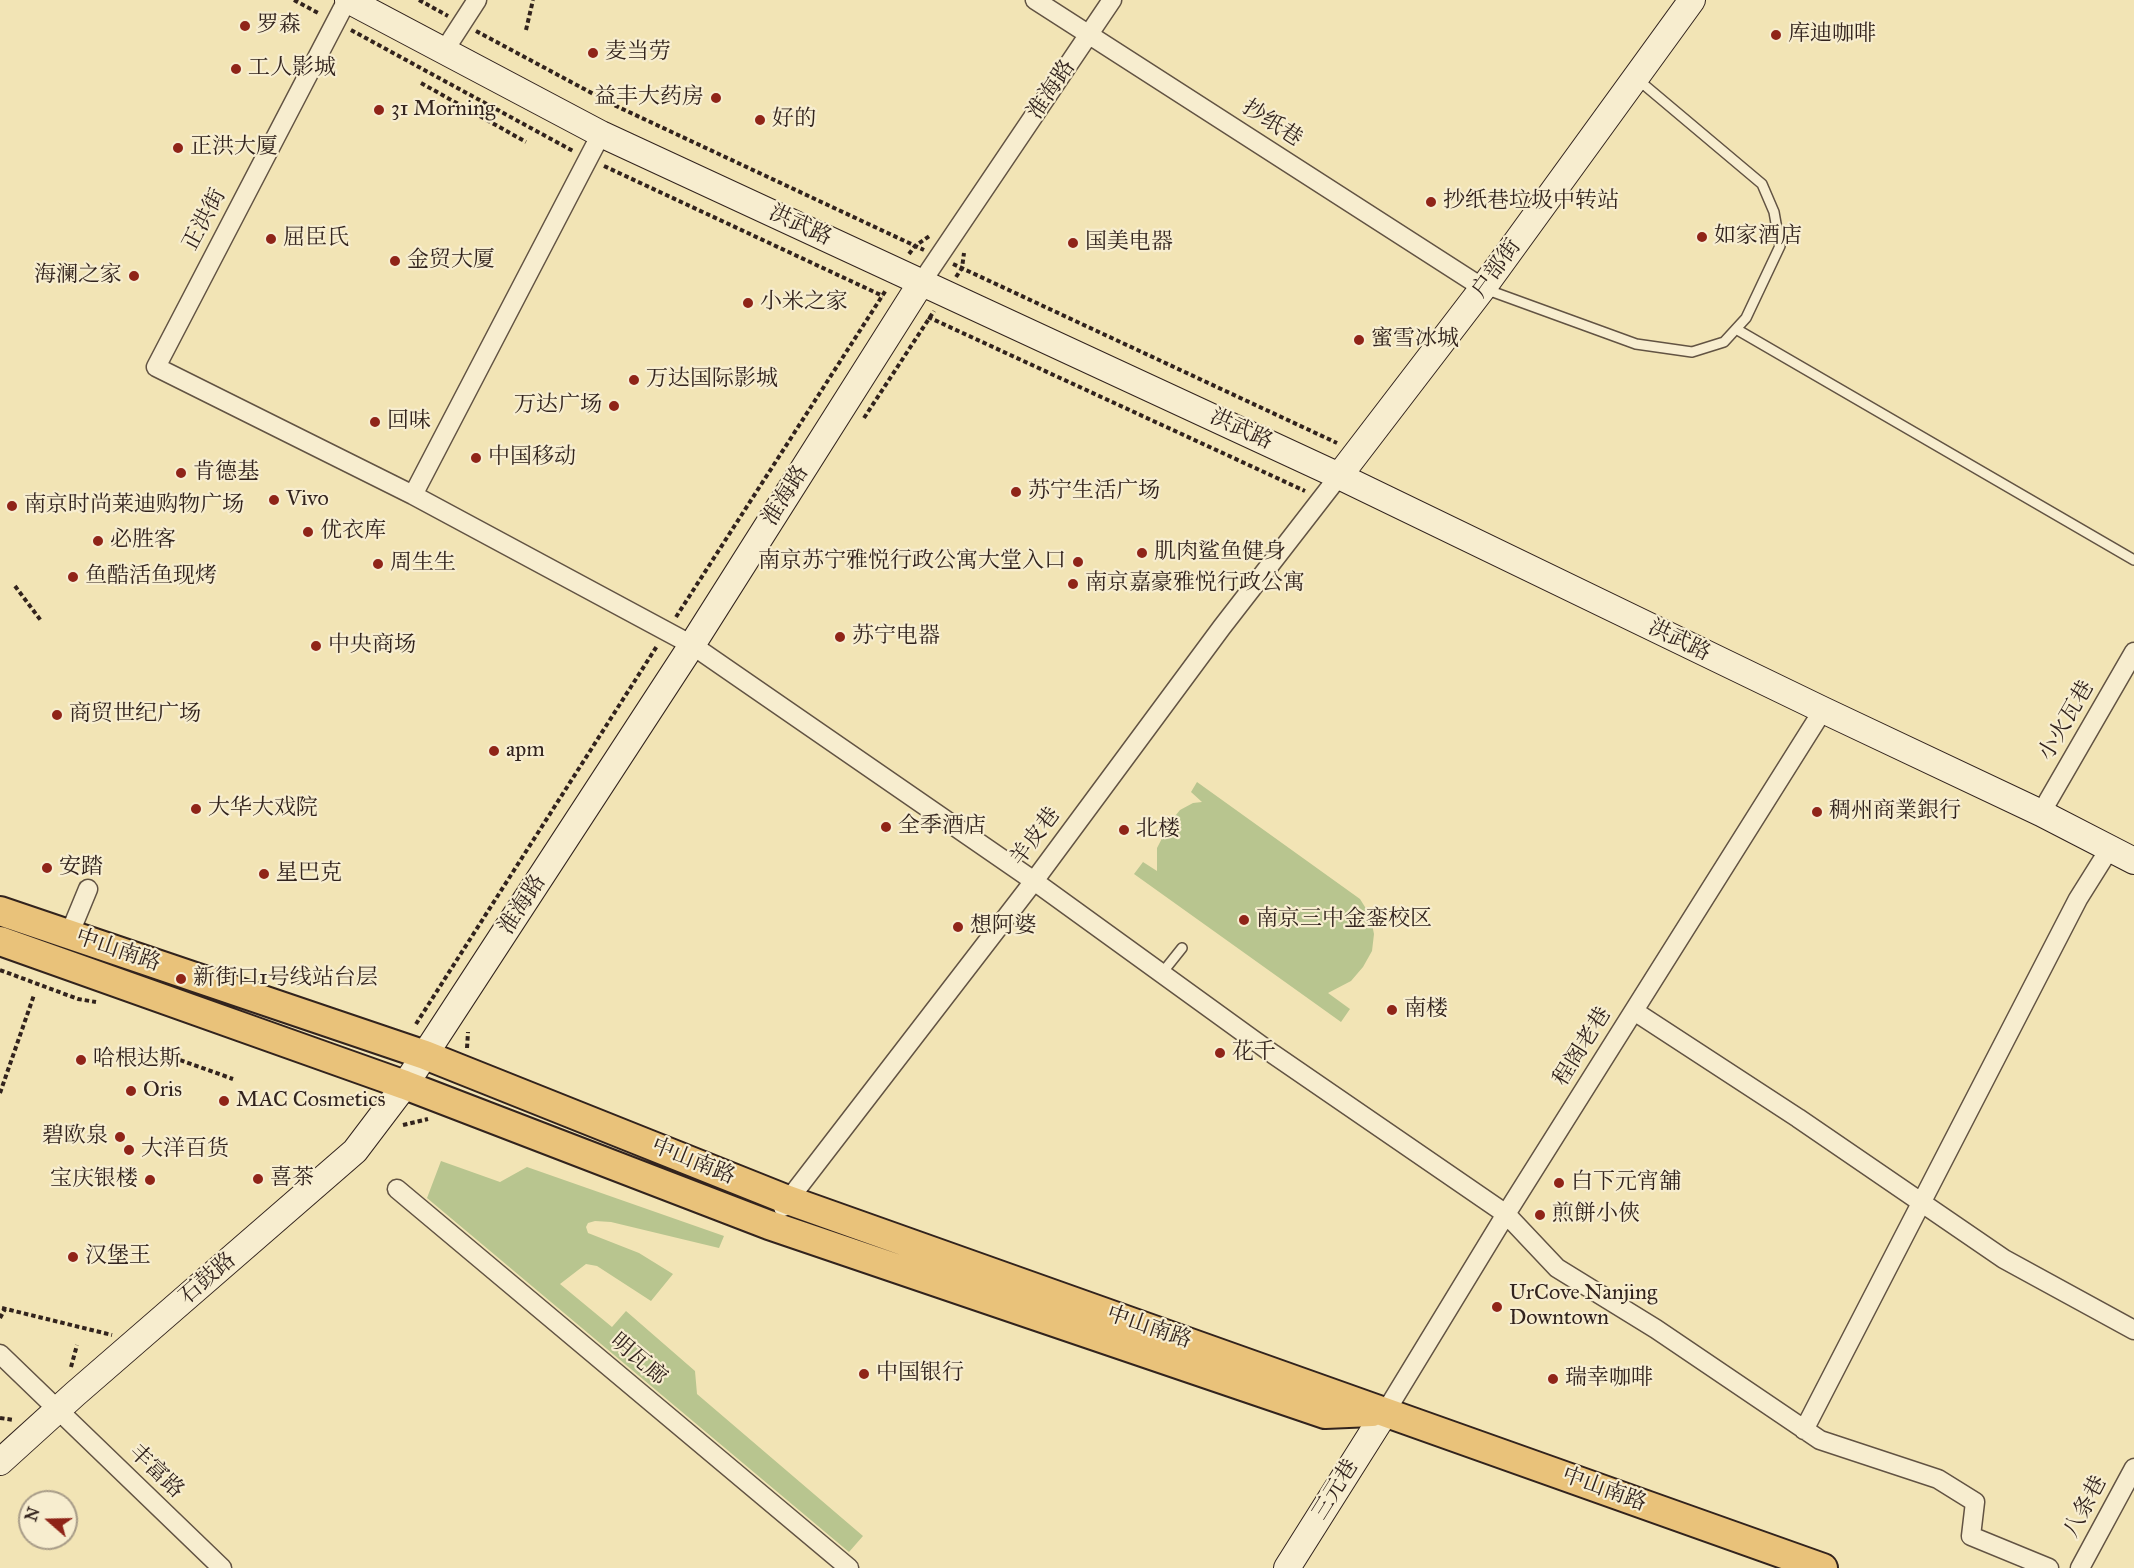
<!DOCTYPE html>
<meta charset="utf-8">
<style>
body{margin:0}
#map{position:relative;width:2134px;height:1568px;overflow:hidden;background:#f2e4b5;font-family:"IM FELL Great Primer",serif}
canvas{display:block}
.north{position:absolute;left:18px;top:1490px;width:60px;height:60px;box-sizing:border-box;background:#f7edcf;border:2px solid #a89c88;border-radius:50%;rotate:290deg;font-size:16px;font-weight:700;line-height:24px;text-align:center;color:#32231d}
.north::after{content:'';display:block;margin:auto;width:21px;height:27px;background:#8f2418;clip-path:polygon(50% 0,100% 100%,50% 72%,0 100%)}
</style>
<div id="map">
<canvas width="2134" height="1568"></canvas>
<div class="north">N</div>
</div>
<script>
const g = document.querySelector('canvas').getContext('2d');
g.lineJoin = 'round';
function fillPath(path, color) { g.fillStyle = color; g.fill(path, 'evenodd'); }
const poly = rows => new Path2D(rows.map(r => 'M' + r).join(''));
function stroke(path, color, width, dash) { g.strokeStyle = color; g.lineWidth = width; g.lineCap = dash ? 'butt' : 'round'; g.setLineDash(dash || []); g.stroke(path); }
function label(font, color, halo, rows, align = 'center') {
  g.font = font + ' "IM FELL Great Primer","Noto Serif SC",serif'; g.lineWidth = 4.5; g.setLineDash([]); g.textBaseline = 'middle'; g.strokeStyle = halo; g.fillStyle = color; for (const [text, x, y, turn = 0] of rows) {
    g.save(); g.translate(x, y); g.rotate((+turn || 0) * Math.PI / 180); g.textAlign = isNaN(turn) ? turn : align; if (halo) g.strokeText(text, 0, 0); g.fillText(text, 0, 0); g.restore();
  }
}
const green = poly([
 [1197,782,1360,899,1370,915,1374,934,1372,951,1363,967,1351,981,1328,993,1350,1009,1341,1022,1134,874,1143,862,1157,871,1157,848,1171,821,1180,810,1193,803,1202,802,1191,792],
 [441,1161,500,1182,527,1167,724,1236,719,1248,611,1222,595,1221,588,1223,586,1227,588,1233,639,1253,673,1274,651,1301,597,1266,586,1264,560,1284,612,1327,626,1311,695,1371,697,1394,863,1536,849,1552,427,1198]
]);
const path = poly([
 [294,0,320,14],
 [419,0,448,16],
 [351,30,573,151],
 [526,30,533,0],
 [476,31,614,105,924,250],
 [421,83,526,142],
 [604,166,883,296],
 [909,254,915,246,931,235],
 [953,264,1337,443],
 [956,277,962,268,964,253],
 [928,317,1305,491],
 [864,418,934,311],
 [15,586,42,622],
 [676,617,886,290],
 [0,970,78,999,96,1002],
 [416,1024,657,646],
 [467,1048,468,1032],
 [166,1055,233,1079],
 [0,1093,34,995],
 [403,1125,428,1119],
 [2,1308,112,1335],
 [0,1318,5,1309],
 [71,1367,77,1345],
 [0,1418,14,1420]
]);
const lane = poly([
 [1485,289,1636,344,1692,352,1724,342,1746,318,1780,246,1774,212,1762,184,1636,78],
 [1736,329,2134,560],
 [1162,973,1182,948]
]);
const street = poly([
 [347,0,156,367,413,495,692,645,1034,881,1273,1054,1506,1214,1557,1268,1656,1329,1820,1440,1938,1479,1975,1502,1971,1536,2049,1568],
 [1035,0,1483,288],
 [444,51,477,0],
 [921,283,1112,0],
 [413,495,601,134],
 [2041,813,2134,652],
 [69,935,88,889],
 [1634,1011,1798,1118,2004,1259,2134,1330],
 [397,1189,849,1568],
 [783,1207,1034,881,1222,627,1339,476],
 [0,1354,222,1568],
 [1386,1411,1506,1214,1823,710],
 [1804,1430,2078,899,2110,848],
 [2080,1568,2134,1468]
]);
const secondary = poly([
 [348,0,601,134,1339,476,1823,710,2041,813,2134,861],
 [1339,476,1483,288,1692,0],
 [0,1462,75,1394,355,1151,405,1085,692,645,921,283],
 [1287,1568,1386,1411]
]);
const primary = poly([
 [0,911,425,1055,788,1200,1823,1568],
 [0,941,405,1085,769,1225,1325,1414,1372,1412]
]);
const markers = [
 [245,26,6,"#8f2418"],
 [1776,35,6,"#8f2418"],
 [593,53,6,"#8f2418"],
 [236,69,6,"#8f2418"],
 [716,98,6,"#8f2418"],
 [379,110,6,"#8f2418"],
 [760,120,6,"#8f2418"],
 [178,148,6,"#8f2418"],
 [1431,202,6,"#8f2418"],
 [1702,237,6,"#8f2418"],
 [271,239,6,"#8f2418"],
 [1073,243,6,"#8f2418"],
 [395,261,6,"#8f2418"],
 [134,276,6,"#8f2418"],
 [748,303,6,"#8f2418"],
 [1359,340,6,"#8f2418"],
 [634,380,6,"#8f2418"],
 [614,406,6,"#8f2418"],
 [375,422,6,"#8f2418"],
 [476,458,6,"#8f2418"],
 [181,473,6,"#8f2418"],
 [1016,492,6,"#8f2418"],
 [274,500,6,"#8f2418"],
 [12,506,6,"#8f2418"],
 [308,532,6,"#8f2418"],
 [98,541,6,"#8f2418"],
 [1142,553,6,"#8f2418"],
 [1078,562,6,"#8f2418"],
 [378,564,6,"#8f2418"],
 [73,577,6,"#8f2418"],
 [1073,584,6,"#8f2418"],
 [840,637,6,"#8f2418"],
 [316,646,6,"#8f2418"],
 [57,715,6,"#8f2418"],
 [494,751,6,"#8f2418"],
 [196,809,6,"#8f2418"],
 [1817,812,6,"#8f2418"],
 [886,827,6,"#8f2418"],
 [1124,830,6,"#8f2418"],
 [47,868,6,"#8f2418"],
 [264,874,6,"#8f2418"],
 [1244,920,6,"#8f2418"],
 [958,927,6,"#8f2418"],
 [181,979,6,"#8f2418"],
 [1392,1010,6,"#8f2418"],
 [1220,1053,6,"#8f2418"],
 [81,1060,6,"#8f2418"],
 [131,1091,6,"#8f2418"],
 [224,1101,6,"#8f2418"],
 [120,1137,6,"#8f2418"],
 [129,1150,6,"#8f2418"],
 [258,1179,6,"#8f2418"],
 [150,1180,6,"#8f2418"],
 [1559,1183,6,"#8f2418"],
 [1540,1215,6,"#8f2418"],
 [73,1257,6,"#8f2418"],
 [1497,1307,6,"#8f2418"],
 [864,1374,6,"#8f2418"],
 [1553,1379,6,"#8f2418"]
];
const poiNames = [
 ["罗森",257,26],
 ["库迪咖啡",1788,35],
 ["麦当劳",605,53],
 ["工人影城",248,69],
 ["益丰大药房",704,98,"right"],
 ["31 Morning",391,110],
 ["好的",772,120],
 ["正洪大厦",190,148],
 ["抄纸巷垃圾中转站",1443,202],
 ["如家酒店",1714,237],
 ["屈臣氏",283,239],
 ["国美电器",1085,243],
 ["金贸大厦",407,261],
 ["海澜之家",122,276,"right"],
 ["小米之家",760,303],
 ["蜜雪冰城",1371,340],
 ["万达国际影城",646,380],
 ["万达广场",602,406,"right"],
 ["回味",387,422],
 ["中国移动",488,458],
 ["肯德基",193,473],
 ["苏宁生活广场",1028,492],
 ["Vivo",286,500],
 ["南京时尚莱迪购物广场",24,506],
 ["优衣库",320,532],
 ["必胜客",110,541],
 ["肌肉鲨鱼健身",1154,553],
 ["南京苏宁雅悦行政公寓大堂入口",1066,562,"right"],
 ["周生生",390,564],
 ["鱼酷活鱼现烤",85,577],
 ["南京嘉豪雅悦行政公寓",1085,584],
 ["苏宁电器",852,637],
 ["中央商场",328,646],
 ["商贸世纪广场",69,715],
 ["apm",506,751],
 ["大华大戏院",208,809],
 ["稠州商業銀行",1829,812],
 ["全季酒店",898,827],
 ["北楼",1136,830],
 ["安踏",59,868],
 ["星巴克",276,874],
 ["南京三中金銮校区",1256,920],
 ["想阿婆",970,927],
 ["新街口1号线站台层",193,979],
 ["南楼",1404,1010],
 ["花千",1232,1053],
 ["哈根达斯",93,1060],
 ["Oris",143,1091],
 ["MAC Cosmetics",236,1101],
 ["碧欧泉",108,1137,"right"],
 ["大洋百货",141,1150],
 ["喜茶",270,1179],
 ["宝庆银楼",138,1180,"right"],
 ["白下元宵舖",1571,1183],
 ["煎餅小俠",1552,1215],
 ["汉堡王",85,1257],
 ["UrCove Nanjing",1509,1294],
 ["Downtown",1509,1319],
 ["中国银行",876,1374],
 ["瑞幸咖啡",1565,1379]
];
const streetNames = [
 ["淮海路",1052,90,-56],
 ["抄纸巷",1272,124,33],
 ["正洪街",205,220,-62],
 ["洪武路",800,226,25],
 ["户部街",1497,269,-54],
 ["洪武路",1241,430,25],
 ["淮海路",786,496,-58],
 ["洪武路",1679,641,26],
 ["小火瓦巷",2067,721,-60],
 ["羊皮巷",1036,837,-53],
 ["淮海路",523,905,-57],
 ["中山南路",118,951,19],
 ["程阁老巷",1583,1047,-58],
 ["中山南路",693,1162,22],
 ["石鼓路",208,1279,-41],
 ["中山南路",1149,1328,19],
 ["明瓦廊",638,1360,40],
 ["丰富路",156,1472,44],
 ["三元巷",1336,1490,-58],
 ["中山南路",1604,1490,20],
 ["八条巷",2086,1507,-62]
];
fillPath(green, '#b8c58f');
stroke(lane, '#625343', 12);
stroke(street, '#625343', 21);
stroke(secondary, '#32231d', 28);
stroke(primary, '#32231d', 32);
stroke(path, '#32231d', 4, [4.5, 3]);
stroke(lane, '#f7edcf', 9);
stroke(street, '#f7edcf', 18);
stroke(secondary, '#f7edcf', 26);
stroke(primary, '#e9c27a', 28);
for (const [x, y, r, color] of markers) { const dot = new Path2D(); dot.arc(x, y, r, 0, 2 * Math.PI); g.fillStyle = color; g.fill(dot); stroke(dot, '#f7edcf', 2); }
label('22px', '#32231d', '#f7edcf', poiNames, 'left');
label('22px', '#32231d', '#f7edcf', streetNames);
</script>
